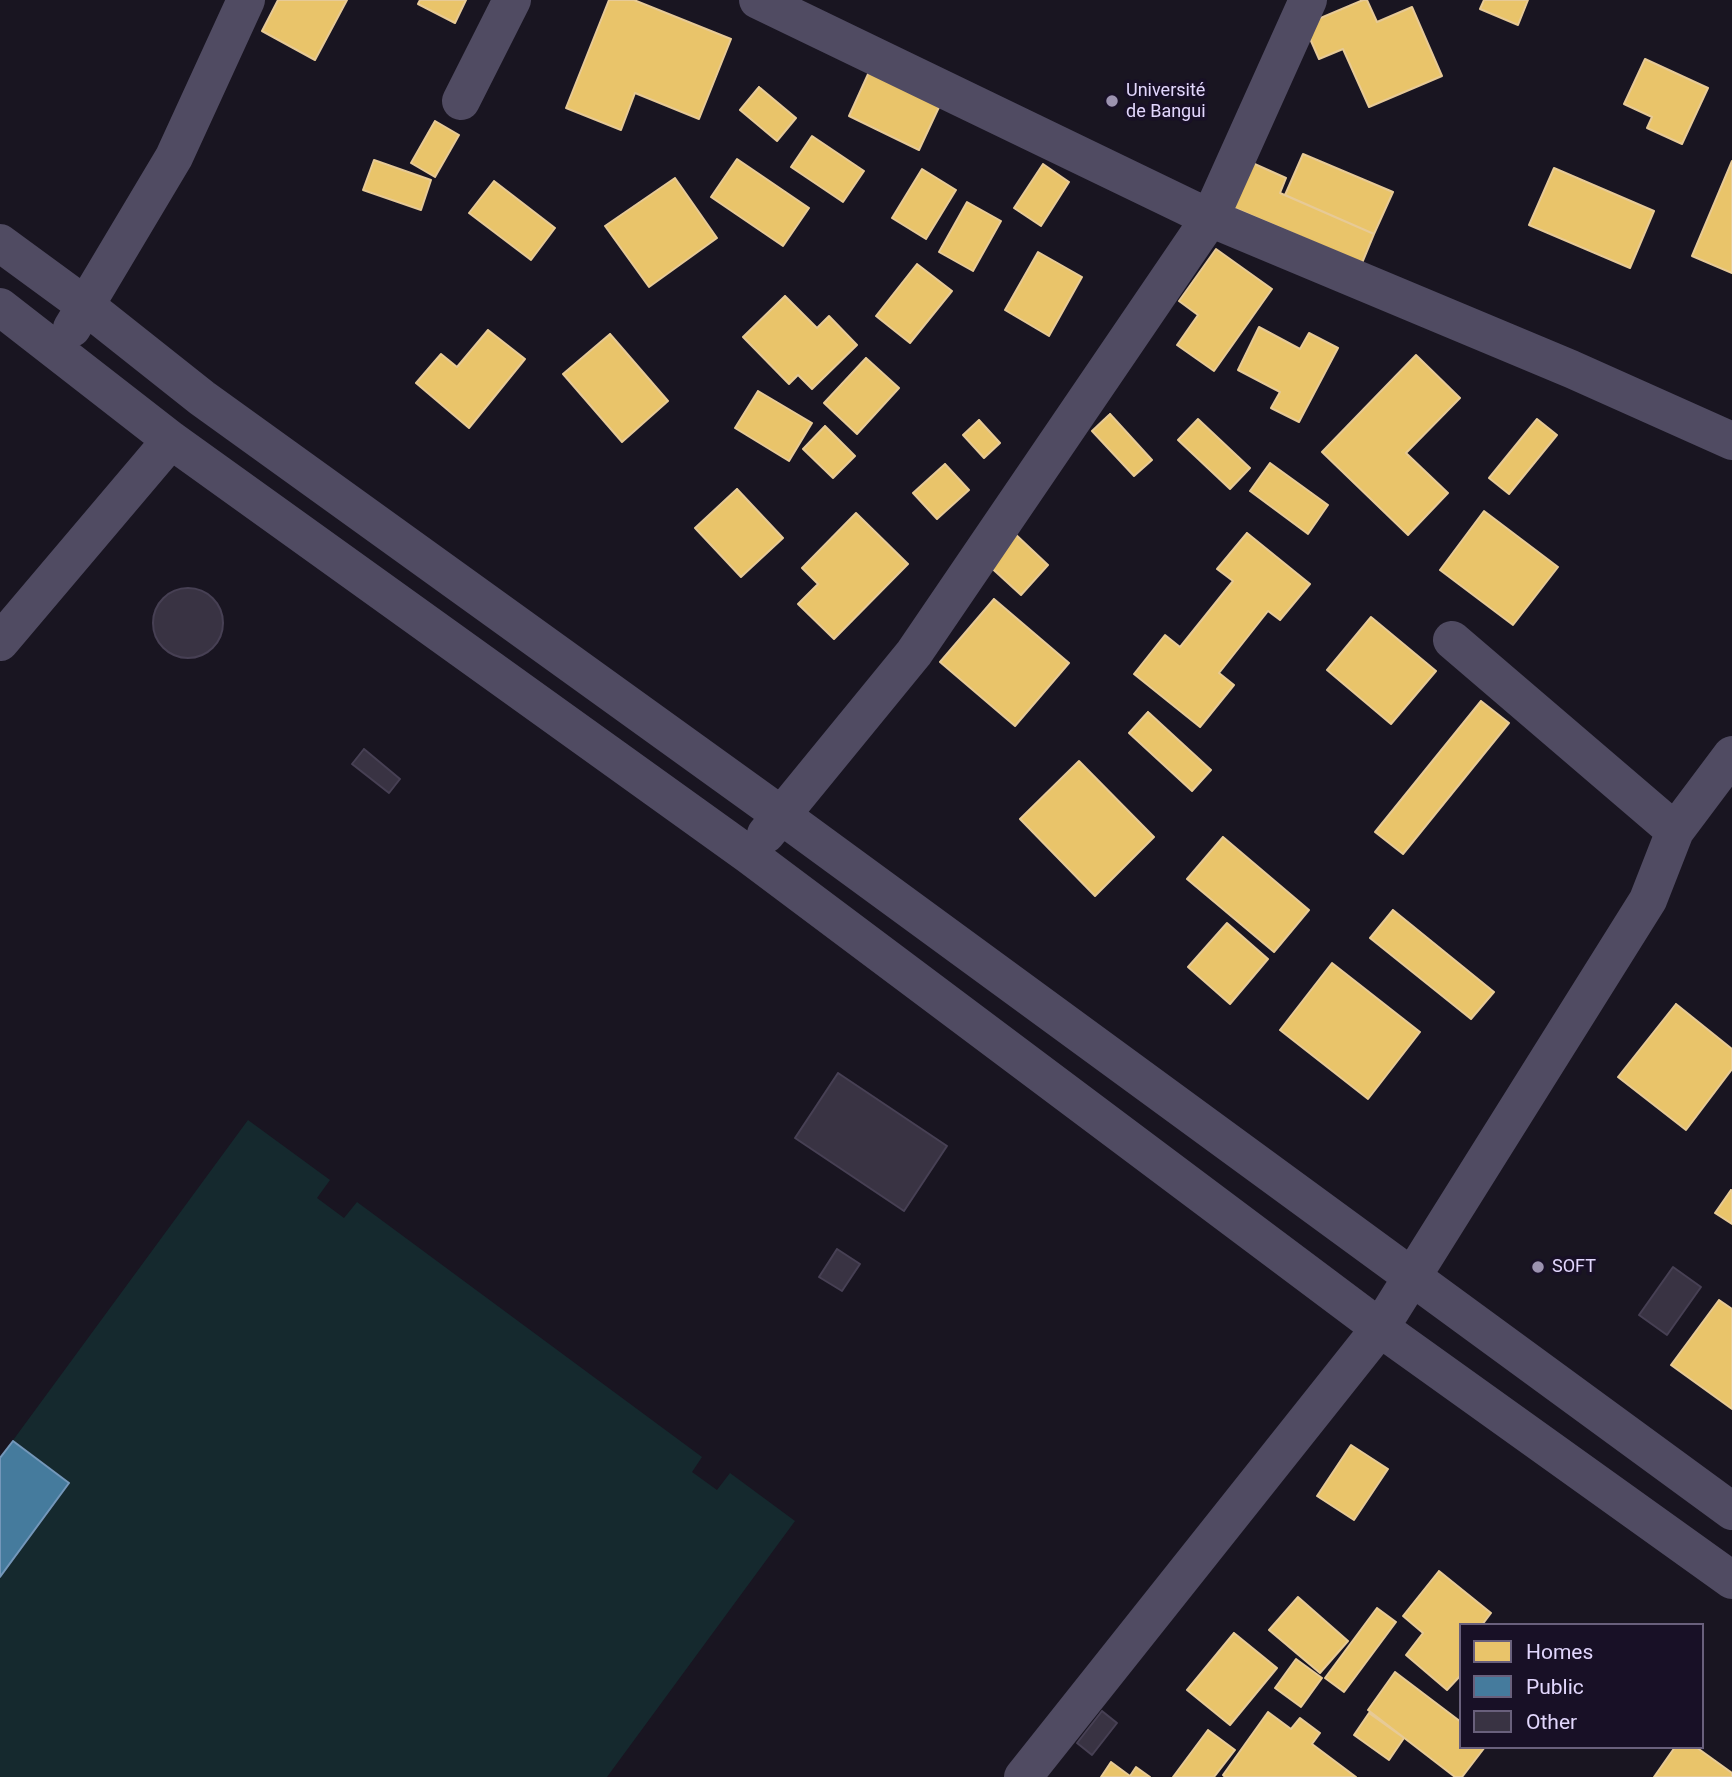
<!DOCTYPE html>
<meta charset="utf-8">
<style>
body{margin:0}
#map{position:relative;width:1732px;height:1777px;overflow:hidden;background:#191521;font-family:Roboto,sans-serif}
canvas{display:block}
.legend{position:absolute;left:1459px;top:1623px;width:245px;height:126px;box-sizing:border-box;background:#181026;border:2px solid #69607c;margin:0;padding:9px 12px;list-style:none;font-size:21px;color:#e2d7fd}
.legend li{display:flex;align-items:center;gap:14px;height:35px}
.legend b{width:35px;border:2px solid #69607c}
</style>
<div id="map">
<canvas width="1732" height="1777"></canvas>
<ul class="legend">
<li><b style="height:19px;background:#e9c46a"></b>Homes</li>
<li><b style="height:19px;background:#457b9d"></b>Public</li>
<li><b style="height:19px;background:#393343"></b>Other</li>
</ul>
</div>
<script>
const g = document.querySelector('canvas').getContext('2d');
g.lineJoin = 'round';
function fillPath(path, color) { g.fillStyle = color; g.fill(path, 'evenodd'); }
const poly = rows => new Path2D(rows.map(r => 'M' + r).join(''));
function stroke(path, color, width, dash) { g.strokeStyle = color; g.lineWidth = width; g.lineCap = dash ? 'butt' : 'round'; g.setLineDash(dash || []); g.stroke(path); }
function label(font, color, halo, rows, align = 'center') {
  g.font = font + ' Roboto,sans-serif'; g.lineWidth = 7; g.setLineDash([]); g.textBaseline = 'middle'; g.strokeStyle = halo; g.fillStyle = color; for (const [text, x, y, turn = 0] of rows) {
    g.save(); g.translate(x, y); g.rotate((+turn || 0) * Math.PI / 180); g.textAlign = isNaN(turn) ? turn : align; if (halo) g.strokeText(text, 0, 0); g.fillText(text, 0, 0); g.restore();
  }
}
const green = poly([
 [248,1120,330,1180,317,1198,344,1218,357,1202,702,1457,692,1472,717,1490,730,1473,795,1521,607,1777,0,1777,0,1458]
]);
const homes = poly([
 [278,0,347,0,315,60,262,31,278,0],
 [420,0,466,0,455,23,418,4,420,0],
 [609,0,634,0,731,39,699,119,635,93,621,130,566,108,609,0],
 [1363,0,1367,0,1377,22,1412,7,1442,76,1369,107,1343,49,1319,59,1304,25,1363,0],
 [1484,0,1528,0,1518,25,1480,9,1484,0],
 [1645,59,1708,88,1682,144,1647,128,1652,117,1624,104,1645,59],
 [869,72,940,105,919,150,849,116,869,72],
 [759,87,796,118,777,141,740,110,759,87],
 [435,121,459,135,435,177,411,163,435,121],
 [812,136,864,171,843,202,791,167,812,136],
 [1303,154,1393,192,1374,234,1285,195,1303,154],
 [1239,157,1286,178,1280,193,1374,234,1362,263,1220,202,1239,157],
 [737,159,809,208,783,246,711,197,737,159],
 [374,160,431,180,421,210,363,190,374,160],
 [1732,161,1732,273,1692,256,1732,161],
 [1043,164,1069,182,1041,226,1014,208,1043,164],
 [1554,168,1654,211,1630,268,1529,225,1554,168],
 [922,169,956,190,926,239,892,218,922,169],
 [675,178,717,238,649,287,605,226,675,178],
 [494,181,555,228,531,260,469,213,494,181],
 [967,202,1001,221,973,271,939,252,967,202],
 [1216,249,1272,289,1214,371,1177,345,1198,315,1179,301,1216,249],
 [1038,252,1082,277,1049,336,1005,310,1038,252],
 [917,264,952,291,910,343,876,316,917,264],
 [785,296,817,328,829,316,857,345,812,389,798,375,789,384,743,337,785,296],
 [1259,327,1300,349,1309,333,1338,348,1299,422,1271,408,1280,392,1238,370,1259,327],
 [488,330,525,359,469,428,416,383,441,354,457,367,488,330],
 [610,334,668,401,622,442,563,374,610,334],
 [1416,355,1460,398,1406,453,1448,493,1408,535,1322,452,1416,355],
 [866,358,899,388,857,434,824,403,866,358],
 [758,391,812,423,789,461,735,428,758,391],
 [1110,414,1152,460,1134,476,1092,431,1110,414],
 [1198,419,1250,468,1230,489,1178,440,1198,419],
 [1537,419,1557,435,1509,494,1489,478,1537,419],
 [979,420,1000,443,984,458,963,435,979,420],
 [825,426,855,456,833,478,803,449,825,426],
 [1270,463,1328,505,1308,534,1250,491,1270,463],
 [945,464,969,490,937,519,913,493,945,464],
 [737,489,783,538,741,577,695,528,737,489],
 [1484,511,1558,567,1513,625,1440,570,1484,511],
 [856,513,908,564,834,639,798,604,818,584,802,568,856,513],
 [1013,532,1048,565,1021,595,985,562,1013,532],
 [1247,533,1310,584,1280,620,1268,611,1219,673,1234,685,1200,727,1134,674,1165,635,1180,647,1233,581,1217,569,1247,533],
 [994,599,1069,663,1015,726,940,662,994,599],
 [1371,617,1436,671,1391,724,1327,670,1371,617],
 [1481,701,1509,723,1403,854,1375,832,1481,701],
 [1148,712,1211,770,1192,791,1129,733,1148,712],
 [1079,761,1154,837,1095,896,1020,819,1079,761],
 [1223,837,1309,910,1274,952,1187,879,1223,837],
 [1393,910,1494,992,1471,1019,1370,938,1393,910],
 [1227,923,1268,959,1230,1004,1188,967,1227,923],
 [1332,963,1420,1032,1368,1099,1280,1030,1332,963],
 [1676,1004,1732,1049,1732,1069,1686,1130,1618,1077,1676,1004],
 [1731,1190,1732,1191,1732,1224,1715,1213,1731,1190],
 [1719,1300,1732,1309,1732,1409,1671,1365,1719,1300],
 [1351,1445,1388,1469,1354,1520,1317,1496,1351,1445],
 [1439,1571,1491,1613,1482,1625,1461,1625,1461,1675,1447,1690,1406,1655,1423,1633,1403,1616,1439,1571],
 [1298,1597,1348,1641,1320,1673,1269,1630,1298,1597],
 [1377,1608,1396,1622,1344,1692,1325,1678,1377,1608],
 [1234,1633,1277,1668,1230,1725,1187,1690,1234,1633],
 [1296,1659,1322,1678,1301,1707,1275,1688,1296,1659],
 [1395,1672,1461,1722,1461,1747,1485,1747,1462,1777,1455,1777,1368,1710,1395,1672],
 [1268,1712,1291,1729,1300,1718,1320,1733,1312,1744,1356,1777,1225,1777,1223,1775,1268,1712],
 [1369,1713,1404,1738,1389,1760,1354,1735,1369,1713],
 [1208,1730,1235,1750,1214,1777,1173,1777,1208,1730],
 [1675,1747,1696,1747,1732,1773,1732,1777,1654,1777,1675,1747],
 [1111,1762,1130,1776,1136,1767,1150,1777,1101,1777,1111,1762]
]);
const public = poly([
 [13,1441,69,1483,0,1577,0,1458,13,1441]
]);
const building = poly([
 '153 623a35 35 0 1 1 70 0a35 35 0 1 1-70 0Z',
 [364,749,400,779,389,793,352,764,364,749],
 [838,1073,947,1146,904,1211,795,1138,838,1073],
 [837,1249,860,1264,842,1291,819,1277,837,1249],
 [1673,1267,1701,1287,1667,1335,1639,1315,1673,1267],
 [1102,1711,1117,1723,1092,1755,1077,1743,1102,1711]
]);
const minor = poly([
 [758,0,1210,218,1571,369,1732,441],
 [461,101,512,0],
 [0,243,86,306,202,398,781,815,1732,1511],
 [0,307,171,440,749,855,1380,1328,1732,1580],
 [72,328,174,157,246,0],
 [1452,640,1675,831],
 [0,642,171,440],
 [766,834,914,653,1210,218,1308,0],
 [1023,1777,1380,1328,1648,900,1675,831,1732,755]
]);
const markers = [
 [1112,101,7,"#9c93b0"],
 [1538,1267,7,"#9c93b0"]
];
const poiNames = [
 ["Université",1126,91],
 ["de Bangui",1126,112],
 ["SOFT",1552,1267]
];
fillPath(green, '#15292e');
fillPath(homes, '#e9c46a');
stroke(homes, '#e7ca96', 2);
fillPath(public, '#457b9d');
stroke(public, '#7497ba', 2);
fillPath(building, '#393343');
stroke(building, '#474054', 2);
stroke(minor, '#504b62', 38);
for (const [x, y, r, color] of markers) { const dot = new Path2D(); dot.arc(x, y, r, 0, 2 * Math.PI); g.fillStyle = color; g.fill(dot); stroke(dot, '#181026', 2.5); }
label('18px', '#e2d7fd', '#181026', poiNames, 'left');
</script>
